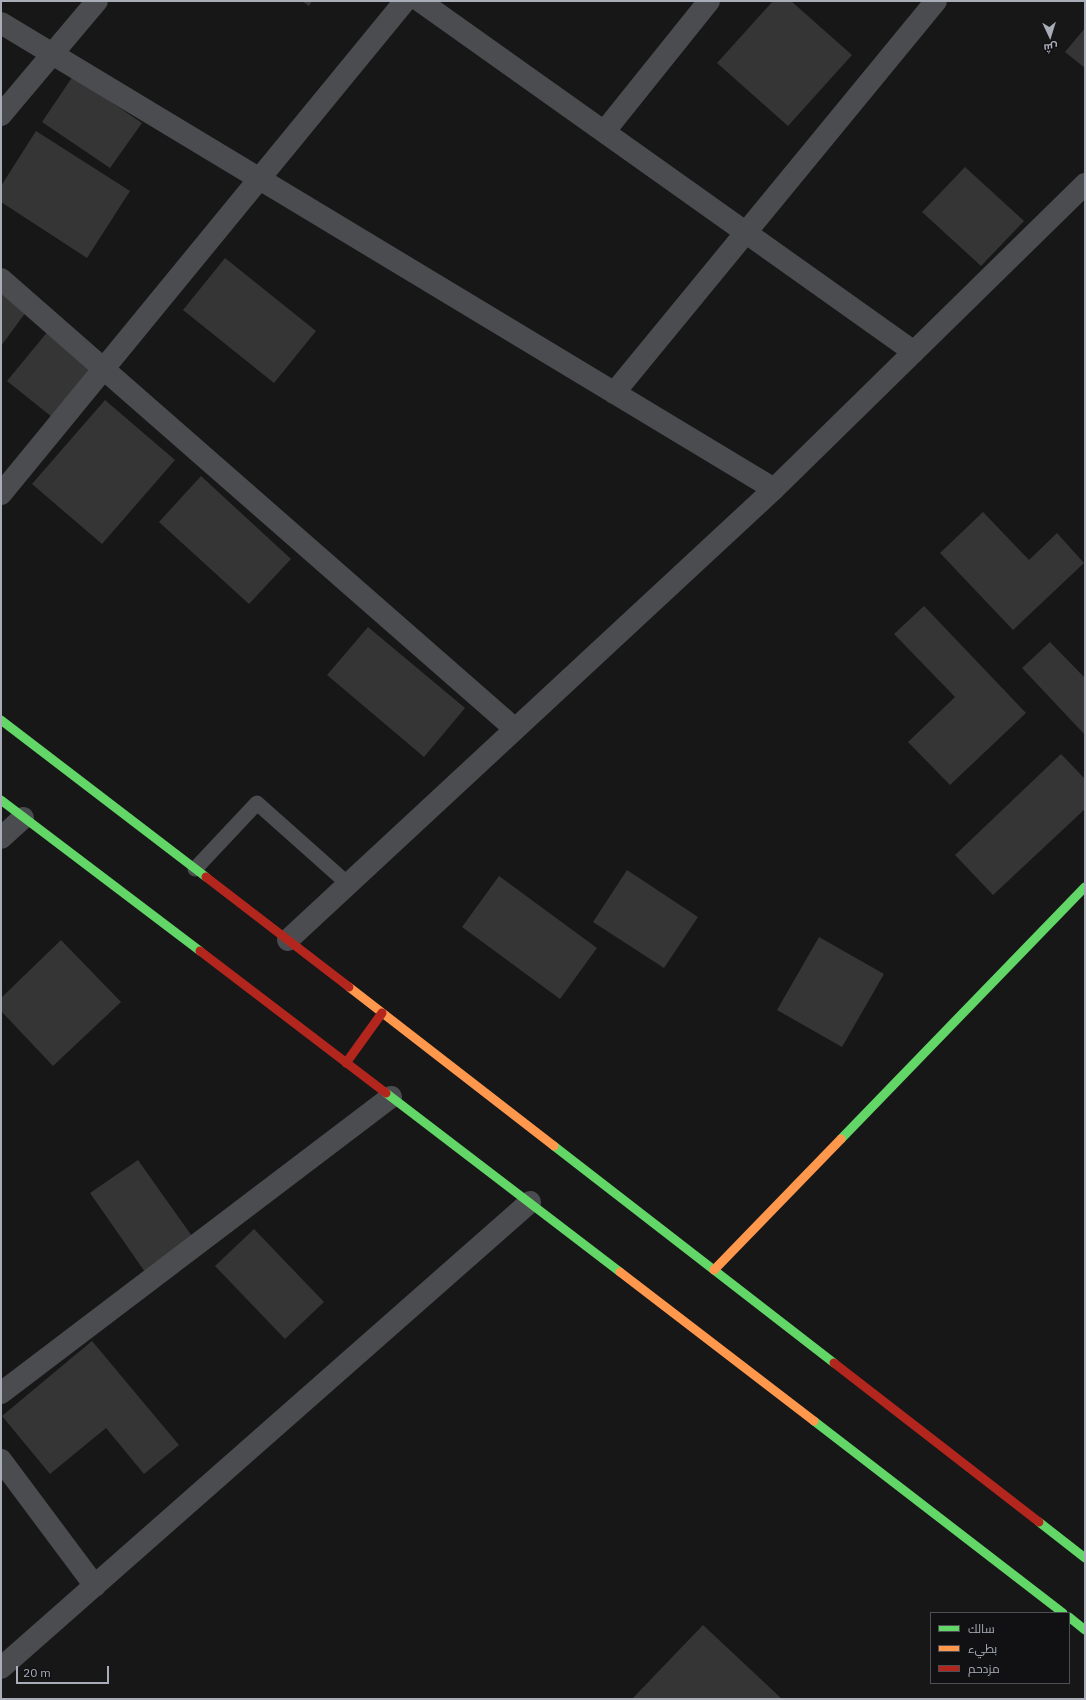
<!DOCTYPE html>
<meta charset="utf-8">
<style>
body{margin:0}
#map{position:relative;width:1086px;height:1700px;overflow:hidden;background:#171717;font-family:"IBM Plex Sans",Cairo,sans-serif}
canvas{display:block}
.frame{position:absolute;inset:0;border:2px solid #a8adb8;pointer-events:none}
.legend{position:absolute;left:930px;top:1612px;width:140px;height:72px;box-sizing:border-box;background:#111113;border:1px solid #4d4f55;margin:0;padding:5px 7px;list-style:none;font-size:12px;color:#a8adb8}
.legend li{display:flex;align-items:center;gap:8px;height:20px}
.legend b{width:20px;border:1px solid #4d4f55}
.north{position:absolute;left:1030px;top:16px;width:40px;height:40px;-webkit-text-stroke:3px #111113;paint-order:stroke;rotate:176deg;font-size:11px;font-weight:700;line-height:16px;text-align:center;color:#a8adb8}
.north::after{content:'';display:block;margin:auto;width:14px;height:18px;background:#a8adb8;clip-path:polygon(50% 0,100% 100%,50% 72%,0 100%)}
.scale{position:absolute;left:16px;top:1666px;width:93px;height:18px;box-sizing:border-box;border:2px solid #a8adb8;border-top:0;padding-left:5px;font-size:12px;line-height:14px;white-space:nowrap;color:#a8adb8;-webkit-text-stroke:3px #111113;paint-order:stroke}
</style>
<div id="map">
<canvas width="1086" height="1700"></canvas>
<div class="frame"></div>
<ul class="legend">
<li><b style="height:5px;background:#63d668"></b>سالك</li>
<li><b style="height:5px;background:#ff974d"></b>بطيء</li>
<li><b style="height:5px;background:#b3261e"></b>مزدحم</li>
</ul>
<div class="north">ش</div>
<div class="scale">20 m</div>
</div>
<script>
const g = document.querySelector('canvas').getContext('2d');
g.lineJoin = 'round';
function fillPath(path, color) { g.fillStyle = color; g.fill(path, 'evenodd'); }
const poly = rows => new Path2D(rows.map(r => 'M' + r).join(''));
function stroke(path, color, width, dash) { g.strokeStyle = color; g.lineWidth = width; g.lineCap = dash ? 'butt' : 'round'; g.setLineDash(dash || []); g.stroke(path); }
const building = poly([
 [302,1,312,1,309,6],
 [773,1,791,1,852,55,788,126,717,63],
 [1085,28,1085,68,1065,52],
 [73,76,142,123,110,168,42,122],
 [36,131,130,191,87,258,1,202,1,186],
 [965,167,1024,221,981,266,922,212],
 [225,258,316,331,274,383,183,310],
 [1,293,26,312,1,346],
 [49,330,93,365,52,417,7,381],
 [105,400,175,460,102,544,32,484],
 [201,476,291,559,249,604,159,522],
 [983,512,1029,560,1057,533,1084,563,1013,630,940,553],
 [924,606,1026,713,950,785,908,742,955,697,894,634],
 [368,627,465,708,424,757,327,675],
 [1050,642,1085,678,1085,735,1022,668],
 [1061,754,1085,779,1085,809,993,895,955,855],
 [627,870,698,917,664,968,593,922],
 [499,876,597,948,560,999,462,927],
 [819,937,884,974,842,1047,777,1010],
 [61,940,121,1002,53,1066,1,1011,1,998],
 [138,1160,194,1239,145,1272,90,1193],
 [254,1229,324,1302,285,1339,215,1266],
 [92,1341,179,1445,144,1474,106,1428,50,1474,2,1416],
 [703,1625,782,1699,632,1699]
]);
const lane = poly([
 [195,869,257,803,348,884]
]);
const street = poly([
 [420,1,914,352],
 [1,23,774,489],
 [1,115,97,1],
 [604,132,709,1],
 [1,279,515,729],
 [614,393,936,1],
 [1,494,405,1],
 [1,838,23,818],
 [288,940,774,489,1085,184],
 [1,1393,391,1097],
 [1,1460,95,1586],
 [1,1668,530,1202]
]);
const fast = poly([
 [1,720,206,877],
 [1,800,200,951],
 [386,1093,620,1272],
 [841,1139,1085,887],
 [554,1146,834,1363],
 [814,1421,1063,1613],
 [1039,1522,1085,1558],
 [1069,1617,1085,1630]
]);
const slow = poly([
 [349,987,554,1146],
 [714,1270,841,1139],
 [620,1272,814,1421]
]);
const jam = poly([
 [206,877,349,987],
 [200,951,386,1093],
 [346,1063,382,1013],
 [834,1363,1039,1522]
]);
fillPath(building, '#353536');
stroke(lane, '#4b4c50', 15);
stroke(street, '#4b4c50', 22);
stroke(fast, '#63d668', 9);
stroke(slow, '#ff974d', 9);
stroke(jam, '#b3261e', 9);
</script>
